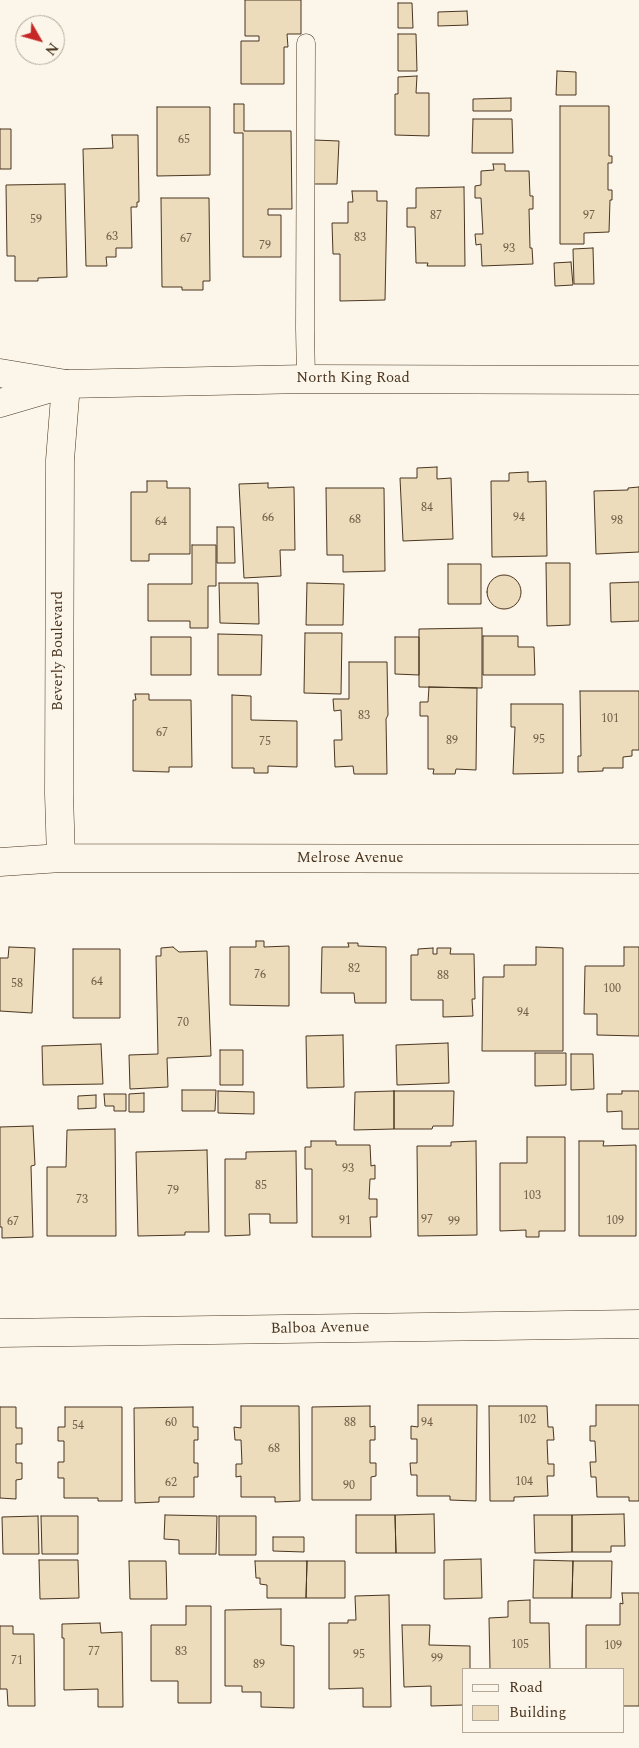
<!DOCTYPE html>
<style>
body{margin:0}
#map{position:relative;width:639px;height:1748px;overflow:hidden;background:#fbf6e9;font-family:Spectral,serif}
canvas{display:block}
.legend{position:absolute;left:462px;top:1668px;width:162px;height:65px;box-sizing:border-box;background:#fbf6e9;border:1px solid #b4a999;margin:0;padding:6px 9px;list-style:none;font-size:15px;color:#4a3520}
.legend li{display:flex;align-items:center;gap:10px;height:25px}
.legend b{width:25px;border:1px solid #b4a999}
.north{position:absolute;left:15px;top:15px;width:50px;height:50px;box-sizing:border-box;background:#fbf6e9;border:1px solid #b4a999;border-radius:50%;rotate:128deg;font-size:14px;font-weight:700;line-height:20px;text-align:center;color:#4a3520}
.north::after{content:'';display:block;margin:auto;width:18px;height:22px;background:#c62828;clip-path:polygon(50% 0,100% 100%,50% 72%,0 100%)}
</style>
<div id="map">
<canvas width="639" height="1748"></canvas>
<ul class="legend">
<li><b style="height:6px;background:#fbf6e9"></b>Road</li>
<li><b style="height:14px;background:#ecdcbc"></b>Building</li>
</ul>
<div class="north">N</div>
</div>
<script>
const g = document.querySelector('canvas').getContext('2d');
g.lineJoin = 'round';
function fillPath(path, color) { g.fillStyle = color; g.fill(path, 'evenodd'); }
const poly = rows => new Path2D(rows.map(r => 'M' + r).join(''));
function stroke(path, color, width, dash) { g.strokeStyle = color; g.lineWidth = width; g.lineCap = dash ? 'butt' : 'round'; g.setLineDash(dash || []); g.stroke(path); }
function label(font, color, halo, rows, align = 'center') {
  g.font = font + ' Spectral,serif'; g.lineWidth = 4; g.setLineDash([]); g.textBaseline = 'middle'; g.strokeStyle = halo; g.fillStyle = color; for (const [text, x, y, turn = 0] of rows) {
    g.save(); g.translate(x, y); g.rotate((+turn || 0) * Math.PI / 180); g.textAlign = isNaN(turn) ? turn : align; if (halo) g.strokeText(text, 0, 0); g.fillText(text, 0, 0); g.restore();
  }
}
const building = poly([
 [245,0,301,0,301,34,287,34,288,47,284,47,284,84,241,84,241,41,259,41,259,36,245,36,245,0],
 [398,3,412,3,413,28,398,28,398,3],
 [467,11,468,25,438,26,438,12,467,11],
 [398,34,416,34,417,71,398,71,398,34],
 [557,71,576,72,576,95,556,95,557,71],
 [417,76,416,93,429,93,429,136,395,135,395,94,398,94,398,77,417,76],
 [511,98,511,111,473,111,473,99,511,98],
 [234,104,244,104,244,131,291,131,292,209,268,209,268,215,281,215,281,257,243,257,243,133,234,133,234,104],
 [560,106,609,106,609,156,612,156,612,163,608,163,608,190,612,190,612,200,610,200,609,232,584,233,584,244,560,244,560,106],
 [157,107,210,107,210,175,157,176,157,107],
 [473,119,512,119,513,153,472,153,473,119],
 [0,129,11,129,11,169,0,169,0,129],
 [112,135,138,135,139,202,137,202,137,207,131,207,132,248,116,248,116,257,106,257,107,266,86,266,83,149,113,148,112,135],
 [314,140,339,141,337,184,313,184,314,140],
 [493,164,505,164,505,171,529,171,530,196,533,196,533,209,529,209,530,248,532,248,533,264,482,266,481,244,476,245,475,234,483,234,481,198,475,198,475,186,481,185,481,171,494,170,493,164],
 [65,184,67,277,38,278,38,281,15,281,15,256,7,256,6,185,65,184],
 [464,187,465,266,427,266,428,263,416,263,415,227,407,227,407,208,416,208,416,188,464,187],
 [352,191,377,191,377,201,387,201,385,300,340,301,340,254,333,254,332,223,348,223,348,202,353,202,352,191],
 [161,198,209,198,210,281,203,281,203,290,182,290,182,287,162,287,161,198],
 [593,248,594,284,574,284,573,249,593,248],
 [571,262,573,285,555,286,554,263,571,262],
 [437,467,437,479,451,478,453,539,403,541,400,478,417,478,417,468,437,467],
 [528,472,528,482,546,481,547,556,492,557,491,481,509,481,509,473,528,472],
 [147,481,167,481,167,488,190,488,190,554,149,554,149,561,131,561,131,492,147,492,147,481],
 [268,483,268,488,294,487,295,550,280,550,281,576,244,578,239,484,268,483],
 [639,487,639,552,596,554,594,491,628,490,628,488,639,487],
 [326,488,384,488,385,571,343,572,343,555,327,555,326,488],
 [217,527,234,527,235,563,217,563,217,527],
 [192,545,216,545,216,586,208,586,208,628,190,628,190,621,148,621,148,584,192,584,192,545],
 [546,563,570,563,570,625,547,626,546,563],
 [448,564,481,564,481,604,448,604,448,564],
 '487 592a17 17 0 1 1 34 0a17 17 0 1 1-34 0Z',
 [639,582,639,621,611,622,610,583,639,582],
 [219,583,258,583,259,624,220,623,219,583],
 [307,583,344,584,343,625,306,625,307,583],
 [482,628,482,688,419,687,419,629,482,628],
 [305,633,342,633,341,694,304,693,305,633],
 [218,634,262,635,261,675,218,675,218,634],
 [483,636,518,636,518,647,534,647,535,675,483,675,483,636],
 [151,637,191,637,191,675,151,675,151,637],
 [395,637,419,637,419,675,395,674,395,637],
 [349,662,387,662,388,715,386,719,387,774,354,774,353,766,335,767,334,740,342,740,341,710,334,711,333,699,349,699,349,662],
 [429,687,477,688,476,770,456,769,455,774,433,774,434,769,428,769,428,716,420,716,420,702,428,702,429,687],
 [580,691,639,691,639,750,632,750,632,756,623,757,623,768,603,768,603,771,578,772,578,756,581,756,580,691],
 [135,694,149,694,149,700,191,700,192,767,169,767,169,772,133,771,133,700,136,700,135,694],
 [232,695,251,696,251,720,297,721,297,767,268,766,268,773,254,773,254,768,232,768,232,695],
 [511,704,563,704,563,773,513,774,515,727,511,727,511,704],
 [256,941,264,941,264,947,289,946,289,1006,230,1005,230,947,256,947,256,941],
 [348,943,358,943,358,946,386,947,386,1003,355,1003,354,993,321,993,322,947,349,947,348,943],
 [9,947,35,948,32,1013,0,1011,0,958,8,958,9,947],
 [173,947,179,952,207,951,211,1056,167,1058,168,1087,130,1089,129,1055,158,1054,156,956,161,956,161,948,173,947],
 [536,947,563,948,563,1051,482,1051,483,977,504,977,504,965,536,965,536,947],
 [624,947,639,947,639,1036,597,1035,597,1014,584,1014,585,966,624,966,624,947],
 [433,948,433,954,437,954,437,948,451,948,450,954,474,954,475,999,472,999,473,1016,443,1017,443,1000,411,1000,411,955,418,955,418,949,433,948],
 [73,949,120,949,120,1018,73,1018,73,949],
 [343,1035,344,1087,307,1088,306,1036,343,1035],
 [448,1043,449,1083,397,1085,396,1045,448,1043],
 [101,1044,103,1084,43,1085,42,1046,101,1044],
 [220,1050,243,1050,243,1085,220,1085,220,1050],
 [535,1053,566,1053,566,1085,535,1086,535,1053],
 [571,1054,593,1054,594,1089,571,1090,571,1054],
 [182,1090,216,1090,215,1111,182,1111,182,1090],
 [218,1091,254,1092,254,1114,218,1113,218,1091],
 [394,1091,454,1091,453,1126,433,1126,432,1129,394,1129,394,1091],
 [394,1091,394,1129,354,1130,355,1092,394,1091],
 [622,1091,639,1091,639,1129,622,1129,622,1111,607,1112,607,1094,622,1094,622,1091],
 [144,1093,144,1112,129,1112,129,1094,144,1093],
 [104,1094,126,1094,126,1111,114,1111,114,1106,105,1106,104,1094],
 [96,1095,96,1108,78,1109,78,1096,96,1095],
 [33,1126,35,1165,31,1166,33,1237,2,1238,2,1227,0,1227,0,1127,33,1126],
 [115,1129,116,1236,47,1236,47,1167,66,1167,67,1130,115,1129],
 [527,1137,565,1137,565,1231,539,1231,539,1237,526,1237,526,1230,500,1231,500,1163,527,1163,527,1137],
 [311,1141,336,1141,336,1145,370,1145,371,1166,375,1165,375,1179,370,1179,369,1199,377,1199,377,1217,370,1217,371,1237,312,1237,312,1169,305,1169,305,1147,311,1147,311,1141],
 [476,1141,477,1235,418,1236,417,1146,451,1146,451,1142,476,1141],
 [579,1141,604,1141,603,1146,636,1145,636,1236,579,1236,579,1141],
 [207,1150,209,1232,185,1232,185,1235,138,1236,136,1152,207,1150],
 [296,1151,297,1223,270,1223,270,1214,249,1214,250,1235,225,1236,225,1159,246,1159,246,1152,296,1151],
 [418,1405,477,1405,476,1501,450,1500,450,1496,417,1496,417,1475,411,1475,410,1463,417,1463,417,1439,411,1439,411,1426,418,1427,418,1405],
 [596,1405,639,1405,639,1501,629,1501,629,1497,597,1497,596,1477,591,1477,590,1462,596,1462,595,1441,590,1441,590,1426,596,1426,596,1405],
 [241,1406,299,1406,300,1501,275,1502,275,1497,241,1497,241,1476,236,1477,236,1464,242,1464,241,1440,235,1440,234,1427,241,1428,241,1406],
 [370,1406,370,1427,375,1426,375,1440,370,1440,370,1463,376,1463,376,1476,371,1477,371,1500,312,1500,312,1407,370,1406],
 [489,1406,547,1406,548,1427,553,1427,554,1440,547,1440,548,1464,554,1464,554,1476,547,1476,548,1496,514,1497,514,1501,490,1501,489,1406],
 [0,1407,16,1407,16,1428,22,1428,22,1444,16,1444,16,1463,22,1463,22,1479,16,1480,16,1499,0,1498,0,1407],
 [65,1407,122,1407,122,1501,98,1501,98,1498,64,1498,64,1478,58,1478,58,1462,64,1462,64,1441,58,1441,58,1427,65,1427,65,1407],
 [193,1407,193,1427,198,1427,198,1440,194,1440,194,1463,198,1463,198,1477,194,1477,194,1497,159,1497,159,1502,135,1503,134,1408,193,1407],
 [434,1514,435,1553,396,1553,395,1515,434,1514],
 [624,1514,625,1546,611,1546,611,1552,572,1552,572,1515,624,1514],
 [165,1515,217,1516,216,1554,179,1554,179,1540,164,1539,165,1515],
 [356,1515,395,1515,396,1553,356,1553,356,1515],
 [534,1515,572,1515,572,1552,535,1553,534,1515],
 [38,1516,39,1554,3,1554,2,1517,38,1516],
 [41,1516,78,1516,78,1554,42,1554,41,1516],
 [219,1516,256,1516,256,1555,219,1555,219,1516],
 [273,1537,304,1537,304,1552,273,1551,273,1537],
 [481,1559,482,1598,444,1599,444,1560,481,1559],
 [39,1560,78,1560,79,1598,40,1599,39,1560],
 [534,1560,573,1561,572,1598,533,1598,534,1560],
 [129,1561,166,1561,167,1599,130,1599,129,1561],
 [255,1561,307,1561,306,1598,267,1598,267,1585,260,1584,260,1578,256,1578,255,1561],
 [307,1561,345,1561,345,1598,306,1598,307,1561],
 [573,1561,612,1561,611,1598,572,1598,573,1561],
 [622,1593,639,1593,639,1706,623,1706,623,1669,586,1669,586,1625,620,1625,620,1603,623,1604,622,1593],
 [389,1595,391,1707,363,1707,363,1688,329,1689,329,1623,348,1623,348,1620,356,1620,355,1596,389,1595],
 [530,1600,530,1623,549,1623,550,1669,490,1669,489,1618,508,1617,508,1601,530,1600],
 [186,1606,211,1606,211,1703,178,1703,178,1681,151,1681,151,1625,186,1625,186,1606],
 [281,1609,281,1645,294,1646,294,1708,261,1707,261,1692,242,1692,242,1686,225,1686,225,1610,281,1609],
 [100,1623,101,1633,122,1632,123,1707,98,1707,98,1689,64,1690,64,1638,62,1638,62,1624,100,1623],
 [402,1625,430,1625,429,1645,470,1646,470,1669,463,1669,463,1705,431,1706,431,1686,404,1687,402,1625],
 [0,1626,13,1626,13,1634,34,1634,35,1706,8,1706,7,1689,0,1689,0,1626]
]);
const lane = poly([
 [306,43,305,328,306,379]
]);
const street = poly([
 [61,858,59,794,60,460,66,384],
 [0,862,61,858,639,859],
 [0,1333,639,1324]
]);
const secondary = poly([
 [0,373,66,384,306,379,639,380],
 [0,403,58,386]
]);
const numberNames = [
 ["65",184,141],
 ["87",436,217],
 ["97",589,217],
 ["59",36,221],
 ["63",112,238],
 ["83",360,239],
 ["67",186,240],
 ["79",265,247],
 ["93",509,250],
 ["84",427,509],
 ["66",268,519],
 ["94",519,519],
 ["68",355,521],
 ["98",617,522],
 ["64",161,523],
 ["83",364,717],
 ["101",610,720],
 ["67",162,734],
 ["95",539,741],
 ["89",452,742],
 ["75",265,743],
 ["82",354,970],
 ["76",260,976],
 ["88",443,977],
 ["64",97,983],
 ["58",17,985],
 ["100",612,990],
 ["94",523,1014],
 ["70",183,1024],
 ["93",348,1170],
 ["85",261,1187],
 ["79",173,1192],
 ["103",532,1197],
 ["73",82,1201],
 ["97",427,1221],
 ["91",345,1222],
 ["109",615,1222],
 ["67",13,1223],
 ["99",454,1223],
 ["102",527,1421],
 ["60",171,1424],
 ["88",350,1424],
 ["94",427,1424],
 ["54",78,1427],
 ["68",274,1450],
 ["104",524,1483],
 ["62",171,1484],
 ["90",349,1487],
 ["105",520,1646],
 ["109",613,1647],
 ["77",94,1653],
 ["83",181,1653],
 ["95",359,1656],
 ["99",437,1660],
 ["71",17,1662],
 ["89",259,1666]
];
const streetNames = [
 ["North King Road",353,379],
 ["Beverly Boulevard",59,651,-90],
 ["Melrose Avenue",350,859],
 ["Balboa Avenue",320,1329,-1]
];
fillPath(building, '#ecdcbc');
stroke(building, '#4a3520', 1);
stroke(lane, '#4a3520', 19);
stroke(street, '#4a3520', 29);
stroke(secondary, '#4a3520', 29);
stroke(lane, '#fbf6e9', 18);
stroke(street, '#fbf6e9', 28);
stroke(secondary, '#fbf6e9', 28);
label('12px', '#725f47', null, numberNames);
label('15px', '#4a3520', '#fbf6e9', streetNames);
</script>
